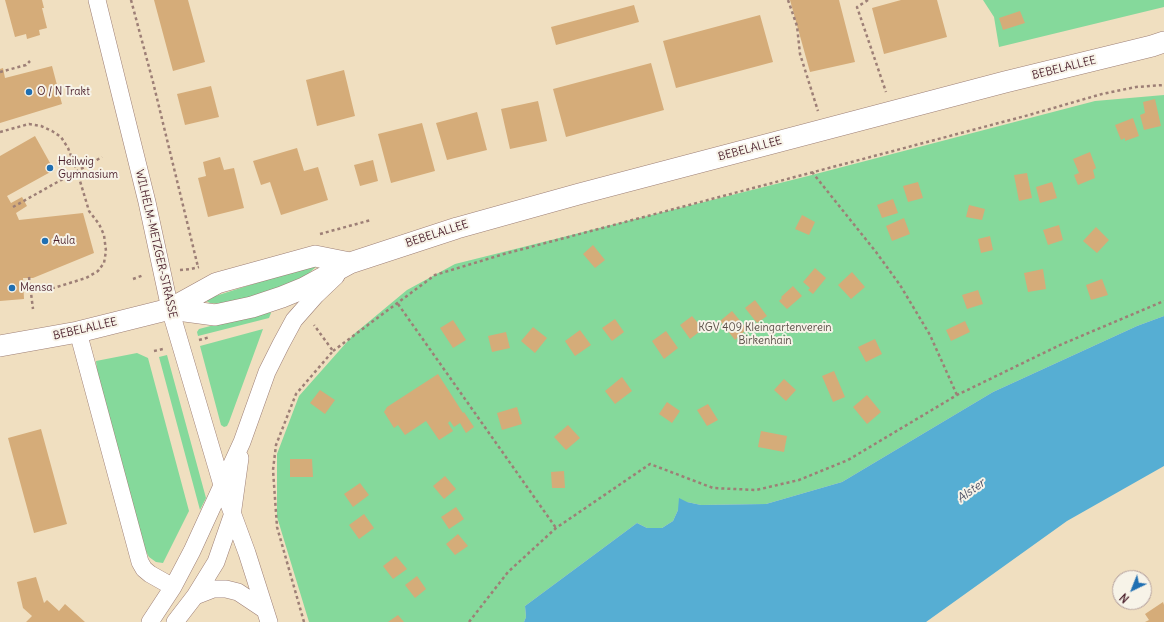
<!DOCTYPE html>
<style>
body{margin:0}
#map{position:relative;width:1164px;height:622px;overflow:hidden;background:#f0dfc0;font-family:Delius,sans-serif}
canvas{display:block}
.north{position:absolute;left:1112px;top:570px;width:40px;height:40px;box-sizing:border-box;background:#f7f3e8;border:1px solid #b29e9c;border-radius:50%;rotate:223deg;font-size:11px;font-weight:700;line-height:16px;text-align:center;color:#4a1f2b}
.north::after{content:'';display:block;margin:auto;width:14px;height:18px;background:#1f6fb2;clip-path:polygon(50% 0,100% 100%,50% 72%,0 100%)}
</style>
<div id="map">
<canvas width="1164" height="622"></canvas>
<div class="north">N</div>
</div>
<script>
const g = document.querySelector('canvas').getContext('2d');
g.lineJoin = 'round';
function fillPath(path, color) { g.fillStyle = color; g.fill(path, 'evenodd'); }
const poly = rows => new Path2D(rows.map(r => 'M' + r).join(''));
function stroke(path, color, width, dash) { g.strokeStyle = color; g.lineWidth = width; g.lineCap = dash ? 'butt' : 'round'; g.setLineDash(dash || []); g.stroke(path); }
function label(font, color, halo, rows, align = 'center') {
  g.font = font + ' Delius,sans-serif'; g.lineWidth = 4; g.setLineDash([]); g.textBaseline = 'middle'; g.strokeStyle = halo; g.fillStyle = color; for (const [text, x, y, turn = 0] of rows) {
    g.save(); g.translate(x, y); g.rotate((+turn || 0) * Math.PI / 180); g.textAlign = isNaN(turn) ? turn : align; if (halo) g.strokeText(text, 0, 0); g.fillText(text, 0, 0); g.restore();
  }
}
const green = poly([
 [983,0,1164,0,1164,7,999,47,994,17],
 [1164,95,1164,316,1137,326,993,392,842,482,766,504,701,505,687,502,678,510,673,521,662,528,647,528,637,523,525,606,526,617,524,622,309,622,277,517,277,454,299,396,354,334,407,290,455,264,808,176,1095,101],
 [316,264,317,266,292,288,223,304,210,303,204,300,206,299],
 [268,311,270,312,271,313,269,318,198,336,197,332,199,329],
 [263,329,229,422,227,426,224,427,221,425,200,346],
 [137,353,148,358,189,511,163,563,156,562,149,557,143,546,97,371,96,361],
 [167,355,206,498,200,510,159,357]
]);
const water = poly([
 [1164,316,1164,466,1067,521,926,622,524,622,526,617,525,606,637,523,647,528,662,528,673,521,678,510,679,498,687,502,701,505,766,504,842,482,993,392,1137,326]
]);
const building = poly([
 [5,0,42,0,44,8,42,8,47,28,39,30,40,35,27,39,26,34,15,37],
 [154,0,188,0,205,62,173,71],
 [790,0,839,0,855,62,810,72],
 [901,0,937,0,947,37,884,54,872,8],
 [634,5,639,22,556,45,551,27],
 [1020,11,1025,23,1003,30,999,18],
 [760,15,773,62,676,88,663,41],
 [651,63,664,110,566,137,553,89],
 [52,66,62,104,0,123,0,69,3,68,5,78],
 [344,70,355,116,317,126,306,80],
 [211,86,219,117,185,125,177,94],
 [1155,99,1161,126,1144,130,1140,115,1145,113,1143,102],
 [538,101,547,141,510,149,501,109],
 [477,112,487,150,447,160,436,123],
 [1133,118,1139,136,1125,141,1125,138,1121,140,1115,125],
 [422,123,435,171,391,183,378,134],
 [35,136,54,170,7,196,11,203,22,197,27,206,16,213,19,220,83,213,94,253,33,278,23,278,24,299,0,301,0,156],
 [297,148,304,171,318,167,328,200,281,215,270,182,261,185,253,161],
 [1090,152,1096,168,1093,170,1095,178,1078,185,1074,175,1079,173,1073,159],
 [220,157,224,170,234,168,244,208,208,217,198,178,206,176,203,162],
 [373,160,378,181,360,186,354,165],
 [1027,173,1032,198,1019,201,1014,175],
 [918,182,923,198,908,202,903,186],
 [1052,182,1057,198,1040,203,1036,187],
 [893,199,898,213,882,218,877,205],
 [969,205,985,209,982,220,966,217],
 [802,215,815,222,809,235,795,229],
 [904,218,910,234,892,241,886,226],
 [1059,225,1063,240,1048,245,1043,230],
 [1096,227,1109,240,1097,253,1083,241],
 [990,236,993,250,981,253,978,239],
 [593,245,605,260,595,268,583,254],
 [815,268,826,278,813,294,808,290,810,288,803,282],
 [1043,269,1046,289,1028,292,1024,273],
 [852,272,865,287,851,299,838,285],
 [1102,279,1108,295,1091,300,1086,285],
 [793,286,802,296,787,309,779,301,782,298,781,297],
 [978,290,983,304,967,309,962,295],
 [755,300,767,316,757,323,745,308],
 [732,311,747,329,735,340,720,321],
 [692,316,703,329,690,339,680,325],
 [615,319,624,332,612,341,602,328],
 [453,320,466,340,453,348,440,328],
 [965,321,970,332,951,341,946,330],
 [533,327,547,338,535,353,521,341],
 [580,330,591,345,575,356,565,341],
 [666,331,678,348,664,359,652,341],
 [506,332,510,348,492,352,488,336],
 [875,339,882,354,866,362,858,347],
 [834,371,845,397,833,402,822,376],
 [438,374,463,413,464,412,474,427,466,433,460,423,454,427,450,421,448,423,453,431,439,440,426,421,405,435,398,425,394,428,384,412,387,407],
 [622,377,632,391,615,404,605,391],
 [784,379,796,390,786,401,774,390],
 [320,390,335,400,325,414,310,403],
 [867,395,881,412,867,424,853,407],
 [667,402,680,411,672,423,659,414],
 [708,404,718,420,707,426,697,410],
 [517,407,522,424,502,430,497,413],
 [568,425,580,438,566,450,554,437],
 [41,429,67,524,34,533,8,438],
 [761,431,787,436,784,452,758,447],
 [290,459,312,459,313,477,290,477],
 [564,471,565,488,552,488,551,472],
 [445,476,456,489,444,499,433,486],
 [360,483,369,495,353,507,344,494],
 [456,507,464,519,449,529,441,517],
 [364,514,374,528,359,539,349,525],
 [458,534,468,546,455,555,446,544],
 [396,556,407,569,393,579,383,566],
 [417,576,426,589,415,598,405,585],
 [36,577,44,603,47,600,59,611,65,604,85,622,26,622,32,616,23,608,17,582],
 [1163,602,1164,605,1164,622,1145,622,1149,620,1145,614],
 [398,615,404,622,388,622]
]);
const path = poly([
 [131,0,153,82,198,267],
 [788,0,797,26,800,54,818,111],
 [868,0,857,7,886,92],
 [0,72,26,65,30,61],
 [0,132,29,124,41,126,52,131,61,137,68,148,77,171,89,211,99,224,104,235,106,251,104,263,98,271,86,278,47,290],
 [812,172,876,252,900,285,930,335,957,395],
 [13,207,102,157],
 [320,234,371,220],
 [180,270,191,269,199,267],
 [29,277,33,309],
 [133,279,144,275],
 [398,304,556,528],
 [199,340,210,337],
 [154,351,163,349],
 [333,351,435,275,504,254,1029,115,1102,94,1136,87,1164,85],
 [304,622,277,527,273,470,276,445,296,394,333,351,314,325],
 [469,622,508,572,556,528,650,464,713,488,756,490,799,480,848,460,957,395,1060,345,1164,301]
]);
const minor = poly([
 [97,0,147,202,170,309,222,485,247,553,269,622],
 [78,332,140,562,144,569,150,574,173,587],
 [195,596,213,589,226,589,238,592,265,610],
 [150,622,173,587,192,551,242,442,267,372,281,344,294,320,316,295,336,276],
 [175,622,195,596,216,562,232,516,240,458]
]);
const tertiary = poly([
 [170,309,215,315,252,307,282,297,304,288,350,263,457,228,579,194,1005,82,1152,46,1164,42],
 [0,346,78,332,170,309,217,283,315,256,350,263]
]);
const markers = [
 [29,92,4,"#1f6fb2"],
 [50,168,4,"#1f6fb2"],
 [45,241,4,"#1f6fb2"],
 [12,288,4,"#1f6fb2"]
];
const streetNames = [
 ["BEBELALLEE",1064,68,-14],
 ["BEBELALLEE",750,149,-15],
 ["BEBELALLEE",437,234,-18],
 ["WILHELM-METZGER-STRASSE",156,244,77],
 ["BEBELALLEE",85,329,-13]
];
const poiNames = [
 ["O / N Trakt",37,92],
 ["Heilwig",58,162],
 ["Gymnasium",58,175],
 ["Aula",53,241],
 ["Mensa",20,288]
];
const parkNames = [
 ["KGV 409 Kleingartenverein",765,328],
 ["Birkenhain",765,341]
];
const waterNames = [
 ["Alster",971,491,-36]
];
fillPath(green, '#85d99b');
fillPath(water, '#56aed3');
fillPath(building, '#d5ac79');
stroke(minor, '#9d7f76', 18);
stroke(tertiary, '#9d7f76', 22);
stroke(path, '#9d7f76', 2.5, [3, 3]);
stroke(minor, '#fff', 17);
stroke(tertiary, '#fff', 21);
for (const [x, y, r, color] of markers) { const dot = new Path2D(); dot.arc(x, y, r, 0, 2 * Math.PI); g.fillStyle = color; g.fill(dot); stroke(dot, '#f7f3e8', 1.5); }
label('11px', '#4a1f2b', '#f7f3e8', streetNames);
label('11px', '#4a1f2b', '#f7f3e8', poiNames, 'left');
label('11px', '#594e47', '#f7f3e8', parkNames);
label('italic 12px', '#4e5166', '#f7f3e8', waterNames);
</script>
